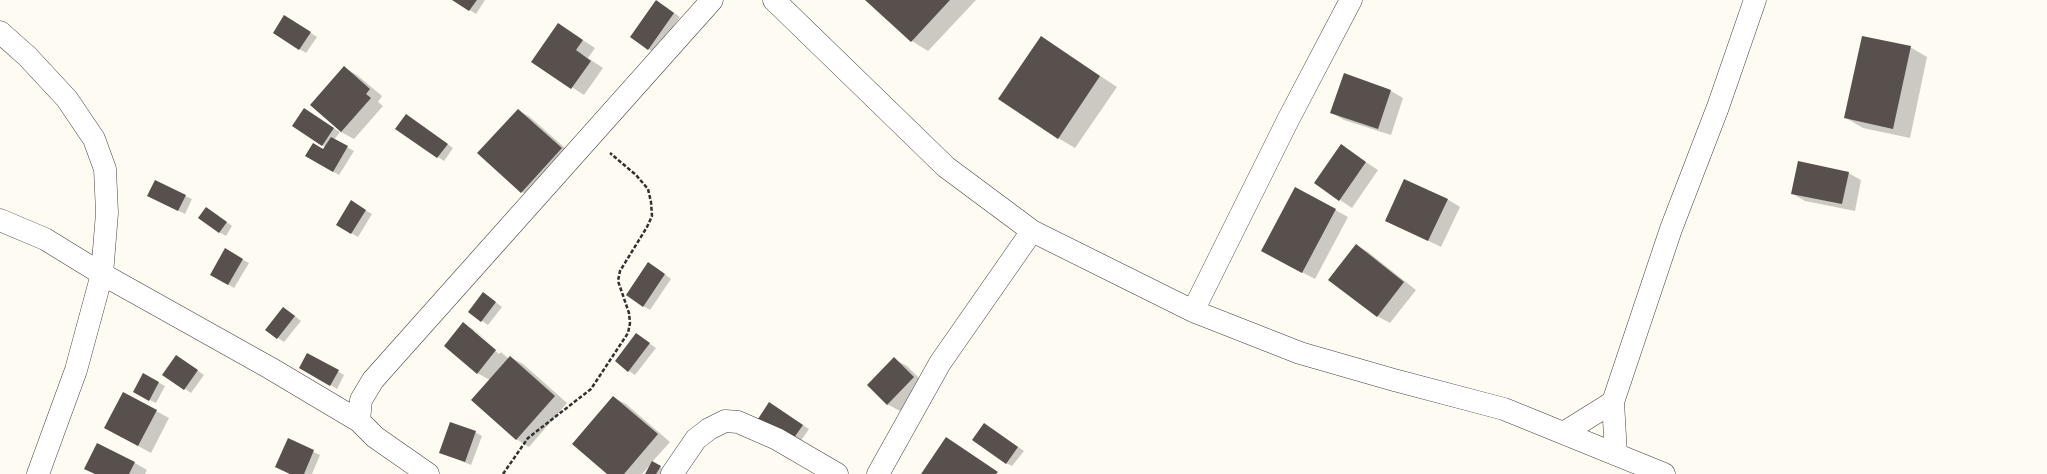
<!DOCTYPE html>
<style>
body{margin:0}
canvas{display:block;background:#fefbf2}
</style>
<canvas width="2047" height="474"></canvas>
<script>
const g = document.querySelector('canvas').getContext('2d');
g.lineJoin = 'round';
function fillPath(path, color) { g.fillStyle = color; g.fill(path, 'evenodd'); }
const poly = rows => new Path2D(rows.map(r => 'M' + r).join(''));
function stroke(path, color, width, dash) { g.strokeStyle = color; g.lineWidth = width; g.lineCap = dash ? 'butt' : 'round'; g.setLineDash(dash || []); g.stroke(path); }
const shadow = poly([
 [454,0,485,0,476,14],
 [867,0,976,0,928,51,912,41],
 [663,5,680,17,655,53,648,49],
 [291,20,317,37,306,53,274,33],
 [570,32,595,48,588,58,603,68,584,95,533,62],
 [1041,37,1117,87,1075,148,1058,138],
 [1910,47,1927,57,1910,138,1863,128,1846,118],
 [345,68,357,75,382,96,378,102,383,106,354,139,341,132],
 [1391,91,1403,98,1391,135,1344,120,1332,113],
 [518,110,530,117,574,156,535,200,522,192,478,153],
 [310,113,340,132,334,140,354,151,339,175,306,156,324,150,326,147,322,145],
 [412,119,453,148,444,161,397,129],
 [1341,146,1378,170,1352,208,1315,183],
 [1848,173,1861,180,1855,211,1805,201,1793,194],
 [1295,188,1348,217,1315,279,1275,258],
 [185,196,192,199,185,214,155,199],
 [1447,199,1460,207,1441,247,1386,220],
 [352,202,372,214,358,237,337,225],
 [213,212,232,226,226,236,219,232],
 [1356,245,1368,252,1416,290,1390,323,1377,316],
 [225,250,249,263,234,288,211,274],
 [655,267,671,279,650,310,643,306],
 [489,297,502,307,488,325,469,312],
 [290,312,301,321,284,342,278,338],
 [463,324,476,331,509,359,510,357,523,364,567,403,529,447,516,439,490,380,477,373],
 [474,330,501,352,499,354,474,332],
 [636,334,656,348,635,375,629,371],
 [308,354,344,375,337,389,300,367],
 [894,359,907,366,926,385,900,411,887,404],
 [183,360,204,375,191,393,163,374],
 [143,374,165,386,156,403,141,396],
 [613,397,626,404,670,442,652,462,666,471,664,474,646,474,651,464,642,474,609,474],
 [770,403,809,429,798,445],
 [156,411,169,418,151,453,118,435],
 [991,428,1024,451,1012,466,1006,463],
 [475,432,482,436,471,465,440,452],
 [288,440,320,455,312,474,290,474,276,467],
 [135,463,147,470,145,474,96,474]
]);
const building = poly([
 [452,0,477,0,469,11],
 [656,0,674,13,648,50,630,37],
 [865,0,950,0,911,42],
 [284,15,311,32,299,50,273,33],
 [558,23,583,40,576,50,591,61,571,89,531,62],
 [1041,36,1100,76,1058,139,998,99],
 [1862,36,1911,46,1893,129,1844,118],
 [344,66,370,89,366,94,371,98,341,132,310,105],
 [1344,73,1391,90,1378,129,1330,113],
 [304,108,334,128,322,146,292,126],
 [518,109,562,148,521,193,477,153],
 [406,114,448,144,437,158,395,129],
 [331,137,348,146,333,172,305,156,313,143,323,149],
 [1341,144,1366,162,1339,201,1314,183],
 [1798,161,1849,172,1842,204,1791,194],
 [1404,179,1448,199,1428,241,1385,221],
 [155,180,186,195,178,211,147,196],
 [1295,187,1336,209,1302,273,1261,251],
 [351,200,366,210,351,234,336,225],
 [206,207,227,222,219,233,198,218],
 [1356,244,1404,282,1377,317,1328,280],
 [225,248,243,259,228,285,210,275],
 [648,262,665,274,643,307,626,295],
 [483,292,496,302,481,322,468,312],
 [283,307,295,316,277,339,265,330],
 [463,322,496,350,477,374,444,346],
 [636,333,650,343,628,372,615,361],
 [307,353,339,370,330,386,299,368],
 [176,355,198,370,184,390,162,375],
 [510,356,555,396,516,440,471,400],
 [894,357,914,377,887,405,867,385],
 [143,373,159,382,149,401,133,392],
 [123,392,157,410,138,446,104,428],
 [613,396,658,434,624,474,607,474,572,444],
 [769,402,803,425,791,442,758,419],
 [450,422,476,431,465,462,439,453],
 [984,423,1018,447,1006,464,972,440],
 [946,437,998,472,996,474,921,474],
 [288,438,314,450,304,474,290,474,275,467],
 [97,443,135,462,129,474,95,474,84,469],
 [652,461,661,466,656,474,645,474]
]);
const path = poly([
 [503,474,528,438,591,389,628,333,630,323,629,313,618,281,620,271,647,227,652,216,651,202,648,189,636,175,610,153]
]);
const street = poly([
 [774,0,946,167,1032,231,1193,311,1300,353,1394,380,1504,409,1664,474],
 [0,32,27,56,67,99,94,139,105,169,107,213,102,274,76,370,38,474],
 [0,220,45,239,102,274,270,368,359,421],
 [1193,311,1288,120,1351,0],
 [1565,432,1613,402],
 [1616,454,1613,402,1671,229,1718,107,1755,0],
 [428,474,375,437,359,421,361,400,373,380,712,0],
 [672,474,696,439,709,429,725,421,738,422,777,439,837,474],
 [878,474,940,363,1032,231]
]);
fillPath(shadow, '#0003');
fillPath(building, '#57504c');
stroke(street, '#424242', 23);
stroke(path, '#313131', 2.5, [4, 2]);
stroke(street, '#fff', 22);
</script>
